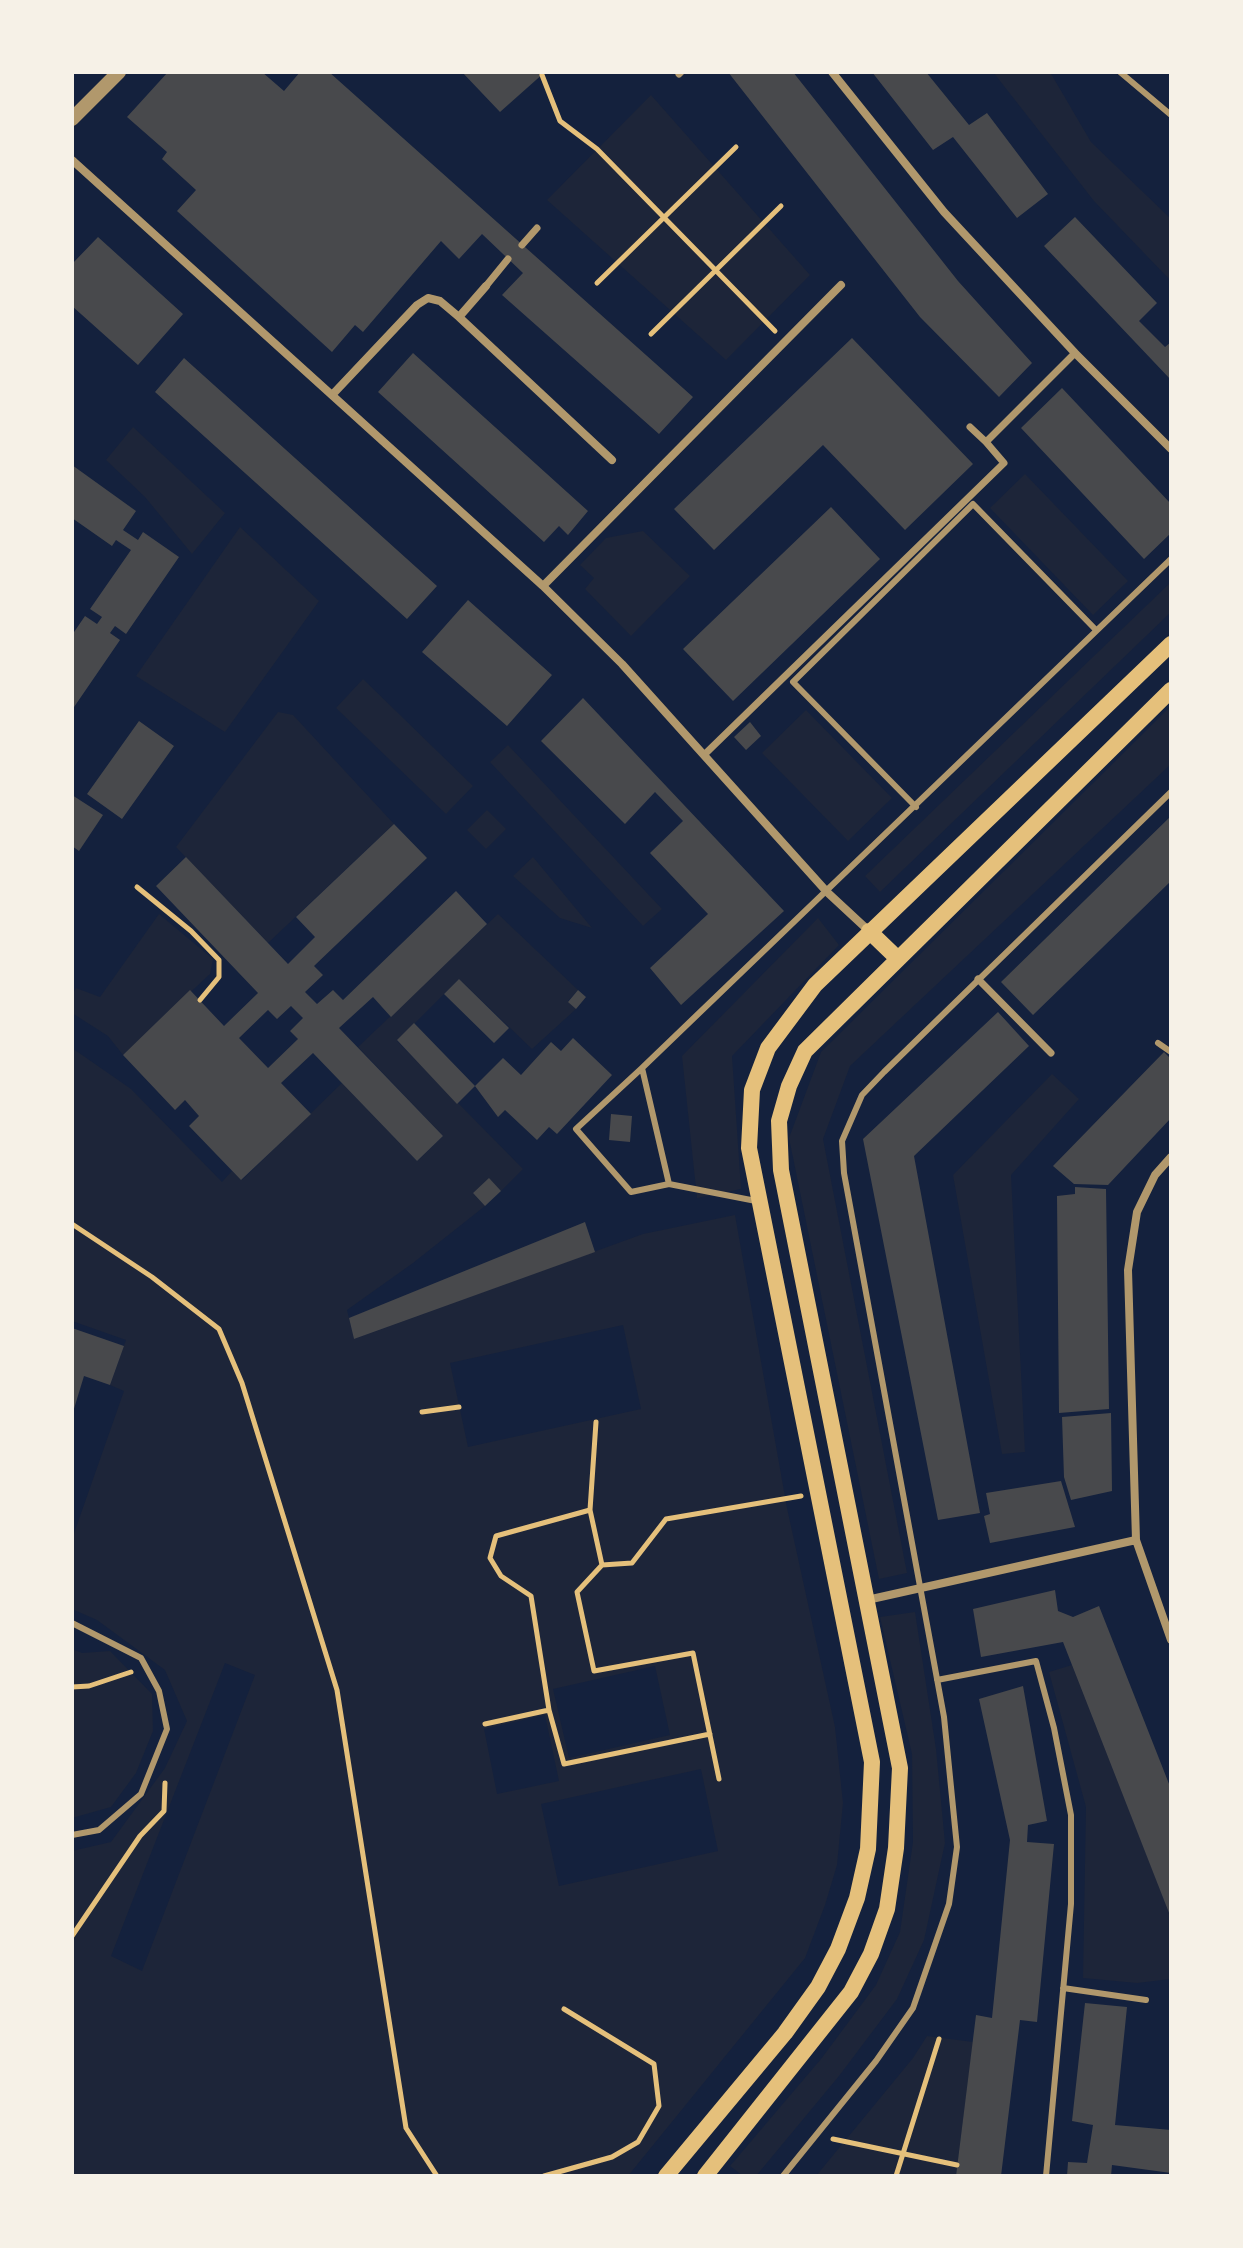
<!DOCTYPE html>
<style>
body{margin:0}
#map{position:relative;width:1243px;height:2248px;overflow:hidden;background:#14213d;font-family:"DejaVu Sans",sans-serif}
canvas{display:block}
.frame{position:absolute;inset:0;border:74px solid #f6f1e7;pointer-events:none}
</style>
<div id="map">
<canvas width="1243" height="2248"></canvas>
<div class="frame"></div>
</div>
<script>
const g = document.querySelector('canvas').getContext('2d');
g.lineJoin = 'round';
function fillPath(path, color) { g.fillStyle = color; g.fill(path, 'evenodd'); }
const poly = rows => new Path2D(rows.map(r => 'M' + r).join(''));
function stroke(path, color, width, dash) { g.strokeStyle = color; g.lineWidth = width; g.lineCap = dash ? 'butt' : 'round'; g.setLineDash(dash || []); g.stroke(path); }
const green = poly([
 [993,72,1050,72,1091,142,1171,219,1171,281,1094,201],
 [651,95,810,275,726,360,547,200],
 [133,427,225,513,192,554,145,497,106,460],
 [1025,474,1128,581,1093,615,990,508],
 [240,527,319,601,225,732,136,676],
 [643,531,690,576,631,636,585,589,594,578,580,565,606,538],
 [1171,582,1171,612,880,892,865,876],
 [363,679,473,786,446,814,336,708],
 [1171,706,1171,764,850,1066,823,1139,907,1573,879,1579,789,1138,821,1052],
 [806,710,892,798,848,841,762,753],
 [278,712,293,715,394,824,268,943,176,847],
 [508,745,662,909,643,926,490,762],
 [487,810,506,829,486,849,467,830],
 [533,857,592,928,560,918,513,876],
 [159,914,213,959,210,974,123,1055,108,1036,72,1013,72,995,76,988,100,997],
 [498,914,578,990,568,1001,576,1009,532,1049,459,979,397,1041,523,1169,501,1191,489,1179,473,1193,485,1206,413,1263,347,1310,354,1339,643,1234,735,1215,787,1508,835,1727,843,1803,837,1865,825,1905,805,1958,628,2176,72,2176,72,1851,111,1842,165,1768,187,1721,165,1670,97,1620,72,1609,72,1539,124,1391,110,1385,126,1340,72,1321,72,1048,131,1089,222,1182,232,1171,242,1180,342,1083,417,1161,443,1136,358,1047],
 [623,1325,641,1409,468,1447,450,1363],
 [225,1663,255,1675,142,1971,111,1956],
 [655,1666,670,1735,569,1758,553,1689],
 [545,1715,559,1781,497,1794,484,1729],
 [701,1769,718,1851,559,1886,541,1804],
 [818,918,839,945,732,1056,741,1189,697,1198,682,1056],
 [1052,1074,1079,1099,1011,1175,1025,1452,1002,1454,953,1175],
 [915,1612,936,1749,945,1843,924,1940,897,1999,839,2076,756,2176,743,2176,730,2166,821,2059,876,1985,900,1932,913,1842,912,1754,880,1617],
 [72,1649,82,1653,110,1651,152,1694,153,1731,136,1773,111,1807,72,1818],
 [1072,1665,1166,1904,1171,1921,1171,1979,1137,1983,1083,1978,1086,1807,1049,1672],
 [927,2036,973,2042,956,2176,816,2176,913,2058]
]);
const building = poly([
 [168,72,262,72,284,91,300,72,329,72,693,397,659,434,502,295,523,273,482,234,459,259,441,241,363,332,355,325,332,352,177,211,196,190,162,159,167,152,127,117],
 [462,72,545,72,500,112],
 [728,72,793,72,958,281,1032,363,999,397,920,317],
 [872,72,926,72,969,125,987,113,1048,194,1017,218,953,137,933,150],
 [1075,217,1157,303,1139,321,1165,347,1171,342,1171,380,1044,246],
 [98,237,183,314,138,365,72,306,72,264],
 [852,338,973,464,905,530,823,445,714,550,674,509],
 [413,353,588,511,568,535,559,526,544,542,378,392],
 [184,358,437,586,407,619,155,392],
 [1062,388,1171,504,1171,533,1144,559,1021,428],
 [72,465,136,511,123,530,138,540,143,532,179,557,126,634,115,626,110,633,120,640,72,710,72,635,85,616,97,624,102,617,90,609,131,550,116,540,112,546,72,518],
 [831,507,880,559,733,701,683,649],
 [468,600,552,675,507,726,422,652],
 [583,698,784,911,681,1005,650,968,708,914,650,853,683,821,655,792,625,824,541,741],
 [139,721,174,746,122,819,87,794],
 [750,722,761,736,746,750,734,737],
 [72,795,103,815,79,851,72,846],
 [1171,816,1171,881,1033,1015,1001,982],
 [394,824,427,858,314,966,323,975,305,992,317,1004,333,990,343,1000,456,891,487,924,391,1017,373,997,339,1028,443,1136,417,1161,313,1053,281,1083,311,1114,241,1180,189,1126,199,1116,185,1100,175,1110,123,1055,190,990,224,1026,258,993,156,886,186,857,288,964,315,937,296,917],
 [291,1006,303,1018,290,1031,298,1039,268,1068,239,1038,268,1010,277,1019],
 [459,979,509,1028,494,1043,444,994],
 [578,990,586,997,576,1009,568,1002],
 [998,1012,1029,1046,914,1156,980,1513,938,1520,863,1139],
 [414,1023,475,1086,457,1104,397,1040],
 [573,1038,612,1075,557,1134,549,1127,537,1140,505,1110,498,1117,475,1086,503,1058,521,1075,551,1042,561,1051],
 [1164,1052,1171,1059,1171,1118,1108,1185,1074,1184,1053,1166],
 [611,1114,632,1116,630,1142,609,1140],
 [489,1178,501,1191,485,1206,473,1193],
 [1075,1187,1106,1189,1109,1409,1059,1413,1057,1196,1075,1194],
 [585,1222,595,1252,354,1339,349,1318],
 [72,1328,124,1346,110,1385,84,1376,73,1412],
 [1111,1413,1112,1491,1071,1500,1064,1477,1062,1417],
 [1061,1481,1075,1527,990,1543,984,1516,990,1514,986,1493],
 [1055,1590,1058,1611,1073,1617,1099,1606,1171,1789,1171,1918,1063,1642,981,1657,973,1609],
 [1023,1686,1047,1821,1028,1825,1027,1842,1054,1844,1037,2022,1020,2020,1001,2176,956,2176,976,2015,992,2018,1010,1840,979,1699],
 [1085,2003,1127,2007,1115,2125,1171,2130,1171,2173,1112,2165,1111,2176,1067,2176,1068,2162,1087,2163,1093,2125,1072,2121]
]);
const path = poly([
 [542,75,560,121,597,149,775,331],
 [597,283,736,147],
 [651,334,781,206],
 [137,887,191,931,219,960,219,977,200,1000],
 [72,1224,152,1277,219,1329,242,1383,337,1690,406,2128,437,2176],
 [422,1412,459,1407],
 [596,1422,590,1510,496,1536,490,1558,501,1576,531,1596,549,1710,564,1764,710,1734],
 [590,1510,602,1565,632,1563,666,1519,801,1496],
 [602,1565,577,1592,594,1671,693,1653,719,1779],
 [72,1687,89,1686,131,1672],
 [485,1724,549,1710],
 [72,1936,140,1836,164,1811,165,1783],
 [833,2139,957,2165],
 [544,2176,612,2157,638,2142,659,2106,654,2064,564,2009],
 [896,2176,939,2039]
]);
const service = poly([
 [1120,72,1171,115],
 [916,807,793,682,973,504,1096,630],
 [1158,1043,1171,1052],
 [642,1068,1171,559],
 [669,1184,642,1068,576,1129,631,1192,669,1184,756,1201],
 [72,1623,141,1658,159,1691,167,1729,141,1794,99,1830,72,1835],
 [937,1680,1036,1661,1054,1728,1071,1815,1071,1904,1046,2176],
 [1063,1988,1146,2000],
 [783,2176,876,2061,913,2008,949,1904,957,1847,944,1717,844,1173,842,1141,862,1095,884,1072,1171,792]
]);
const pedestrian = poly([
 [679,74,681,72],
 [522,245,537,228],
 [486,286,508,259],
 [970,427,986,442,1075,353],
 [706,753,1004,463,986,442],
 [978,979,1051,1053]
]);
const minor = poly([
 [832,72,944,212,1075,353,1171,449],
 [72,160,543,586,622,664,827,892,869,931],
 [459,317,612,460],
 [333,394,417,305,428,298,440,301,459,317,486,286],
 [543,586,841,285],
 [1171,1157,1155,1175,1137,1212,1128,1270,1136,1540,1171,1640],
 [867,1600,1136,1540]
]);
const tertiary = poly([
 [72,119,119,72]
]);
const secondary = poly([
 [869,931,897,958],
 [666,2176,785,2033,818,1987,838,1949,857,1898,868,1849,872,1762,749,1148,752,1090,768,1048,815,985,1171,644],
 [705,2176,851,1992,871,1954,887,1909,896,1848,900,1768,781,1170,779,1121,789,1086,805,1051,1171,690]
]);
fillPath(green, '#1d2539');
fillPath(building, '#48494c');
stroke(path, '#e5c07b', 5);
stroke(service, '#b1986c', 6);
stroke(pedestrian, '#b1986c', 7);
stroke(minor, '#b1986c', 8);
stroke(tertiary, '#b1986c', 14);
stroke(secondary, '#e5c07b', 16);
</script>
